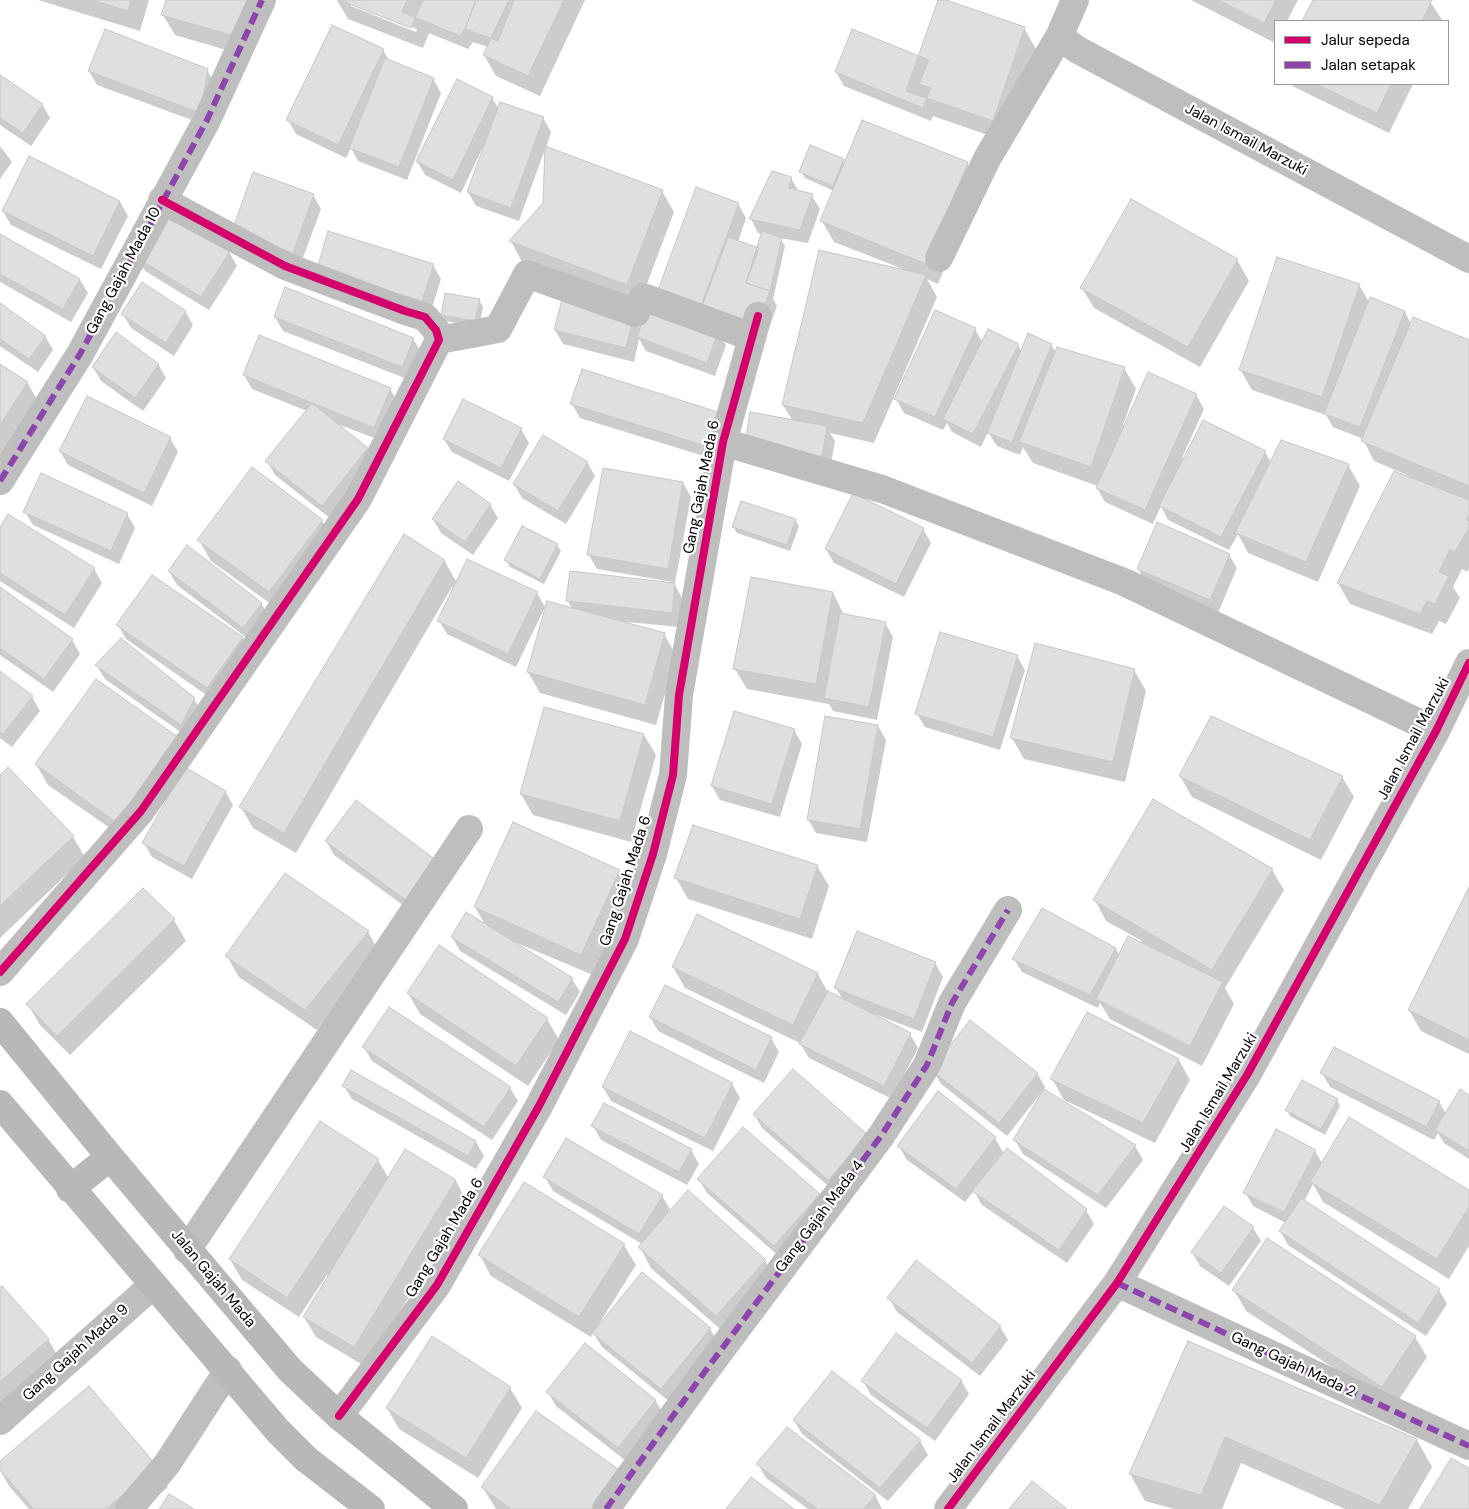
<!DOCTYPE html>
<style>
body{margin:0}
#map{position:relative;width:1469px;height:1509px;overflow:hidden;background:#fff;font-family:"DM Sans",sans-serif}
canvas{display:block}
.legend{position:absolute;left:1274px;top:20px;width:175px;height:65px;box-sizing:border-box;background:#fff;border:1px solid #999;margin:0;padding:6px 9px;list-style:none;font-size:15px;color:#000}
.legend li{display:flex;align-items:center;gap:10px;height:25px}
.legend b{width:25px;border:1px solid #999}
</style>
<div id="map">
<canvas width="1469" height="1509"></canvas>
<ul class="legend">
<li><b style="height:6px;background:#d6006c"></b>Jalur sepeda</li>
<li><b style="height:6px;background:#8e44ad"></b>Jalan setapak</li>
</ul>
</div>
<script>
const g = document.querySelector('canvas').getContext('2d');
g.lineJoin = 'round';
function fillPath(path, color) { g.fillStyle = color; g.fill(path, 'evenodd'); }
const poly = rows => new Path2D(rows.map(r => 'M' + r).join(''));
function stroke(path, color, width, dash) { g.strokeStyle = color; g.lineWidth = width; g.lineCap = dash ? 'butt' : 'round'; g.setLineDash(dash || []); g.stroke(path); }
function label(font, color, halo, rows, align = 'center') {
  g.font = font + ' "DM Sans",sans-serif'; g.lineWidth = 4.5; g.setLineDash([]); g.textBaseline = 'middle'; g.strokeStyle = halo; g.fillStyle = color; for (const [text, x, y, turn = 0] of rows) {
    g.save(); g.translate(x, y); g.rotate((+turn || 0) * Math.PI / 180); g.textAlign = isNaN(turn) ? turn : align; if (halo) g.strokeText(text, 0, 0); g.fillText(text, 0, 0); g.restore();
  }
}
const shadow = poly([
 [38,0,149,0,140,31],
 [167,0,269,0,243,55,175,35,163,15],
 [337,0,585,0,540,96,496,76,484,55,488,47,473,42,468,49,429,33,423,48,348,19],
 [351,3,417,29,416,32,351,6],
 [939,0,1024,28,1036,49,1005,141,933,116,931,121,844,86,836,72,919,57],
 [1191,0,1298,0,1287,21,1275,21,1275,43],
 [1314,0,1429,0,1443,21,1304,21],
 [383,50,390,62,433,79,441,93,407,180,358,161,351,148,346,158,296,134,288,120],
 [207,70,215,84,208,126,97,85,89,71],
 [0,77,42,104,50,118,31,146,0,125],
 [1291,84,1413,84,1389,133,1294,87],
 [492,98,499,109,543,118,551,132,546,148,662,191,674,212,639,305,522,262,511,241,544,203,545,149,519,221,476,206,468,192,484,149,482,149,461,193,425,175,417,161],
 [0,146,12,162,0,179],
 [30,158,120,202,128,216,101,269,11,225,3,211],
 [843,160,845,164,967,163,979,184,938,284,927,279,937,297,874,443,830,433,835,441,830,470,793,421,783,405,903,269,834,242,822,221,834,191,805,178,801,172],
 [773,173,791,178,799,192,812,196,820,209,808,243,780,238,785,246,773,299,777,306,763,345,667,304,738,204,746,218,738,242,760,250,763,234,758,233,751,219],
 [313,195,321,209,300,266,241,245],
 [0,235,80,280,88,293,71,322,0,282],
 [229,252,237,266,209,310,145,271,137,258],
 [1237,260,1249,281,1200,367,1094,308,1082,288],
 [433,265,441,279,430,314,326,283],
 [1359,285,1369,302,1370,299,1405,312,1411,324,1469,342,1469,569,1467,572,1462,569,1453,587,1460,598,1446,624,1439,621,1432,634,1350,604,1338,583,1409,476,1374,461,1363,439,1333,427,1326,415,1252,390,1240,369],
 [479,300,483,307,479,327,446,321,442,315],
 [0,305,45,336,53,350,38,372,0,346],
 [185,311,193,325,174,356,131,328,123,314],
 [275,317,413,339,421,352,410,380,283,331],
 [633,318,641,330,718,331,726,345,715,376,646,351,639,339,634,362,563,344,555,330],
 [975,329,983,343,1018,345,1022,352,1051,345,1056,352,1124,368,1136,389,1123,425,1125,426,1196,395,1204,409,1182,458,1184,459,1265,452,1271,463,1348,465,1360,486,1318,582,1248,553,1238,534,1229,550,1168,520,1161,506,1153,524,1105,502,1097,488,1098,486,1033,463,1023,447,1020,455,997,446,988,432,981,447,952,432,947,423,943,430,904,413,896,399],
 [158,364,166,378,143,411,101,381,93,367],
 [0,365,27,382,39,403,0,463],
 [244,375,390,389,398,403,382,441,335,423,367,449,375,463,331,519,275,475,267,461,307,411,252,389],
 [87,398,170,438,178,452,152,506,68,465,60,451],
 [572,404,720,414,717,460,580,418],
 [521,429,529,443,509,481,452,452,444,439],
 [587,462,595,476,566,524,522,498,514,484],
 [683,483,691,497,675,583,673,582,682,598,679,627,617,621,664,634,676,655,656,725,540,693,528,672,572,609,568,601,672,584,673,582,597,569,589,555],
 [490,505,498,518,473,555,441,533,433,519],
 [25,512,127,514,135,528,119,564,33,525],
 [795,520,799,526,790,551,737,533,733,526],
 [322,521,334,542,282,612,211,561,199,540],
 [0,529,94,569,102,583,74,628,0,581],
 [923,529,931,543,904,597,834,563,826,549],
 [557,545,561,551,544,584,510,567,506,560],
 [1229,555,1237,568,1218,613,1146,583,1138,569],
 [444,560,457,583,537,593,545,607,516,667,447,634,439,620,454,588,452,587,296,853,253,828,241,807],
 [169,571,261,603,269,617,251,641,177,585],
 [0,589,72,640,80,654,53,692,0,655],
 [833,593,844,615,885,623,893,637,877,720,833,711,829,704,747,689,735,669],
 [118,625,242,637,250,651,215,701,126,639],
 [1017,656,1025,670,1000,750,925,727,917,714],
 [97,666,194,699,202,713,189,738,105,679],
 [1134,670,1146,691,1125,782,1024,759,1012,738],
 [0,673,32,697,40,711,12,747,0,738],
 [878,726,886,740,867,842,816,833,808,819],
 [794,730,802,744,780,817,720,800,712,786],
 [644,735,656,755,631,842,533,815,521,794],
 [177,738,130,842,48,785,36,764],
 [1180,776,1342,777,1354,797,1321,860,1192,797],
 [0,777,73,837,85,857,0,938],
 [225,791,233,805,192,879,152,857,144,843],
 [356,802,418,916,334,855,326,841],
 [817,866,829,886,812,939,688,899,676,878],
 [1272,870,1284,890,1225,988,1234,1004,1202,1066,1110,1019,1100,1003,1098,1008,1022,972,1014,959,1042,910,1116,949,1120,956,1142,941,1106,921,1095,900],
 [619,871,631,892,593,975,505,938,572,979,580,992,566,1015,460,951,452,937,486,926,475,907],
 [1469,889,1469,1054,1421,1031,1409,1010],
 [143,890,174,920,186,941,70,1055,40,1025,28,1004],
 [368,932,379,952,317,1030,239,977,227,956],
 [440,947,547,1019,559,1040,528,1086,420,1014,408,993],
 [935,963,943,977,922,1032,874,1014,874,1015,910,1034,918,1048,892,1099,809,1058,800,1043,685,988,673,967,817,973,828,992,843,1000,836,988],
 [650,1017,771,1038,779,1052,764,1083,658,1031],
 [364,1047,510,1088,518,1101,492,1140,372,1061],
 [1179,1060,1190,1080,1155,1143,1064,1100,1052,1079],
 [933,1070,1037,1073,1045,1087,1043,1090,1135,1146,1143,1160,1106,1208,1023,1154,1015,1140,1043,1092,1042,1092,1007,1136,941,1084],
 [351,1072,476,1142,484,1156,476,1169,352,1099,344,1086],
 [1322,1073,1439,1102,1446,1114,1469,1096,1469,1159,1444,1143,1438,1133,1434,1140,1330,1087],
 [732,1084,740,1098,713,1151,611,1101,603,1087],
 [938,1093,995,1138,1004,1154,1086,1210,1094,1224,1067,1263,982,1205,974,1191,965,1202,907,1160,899,1146],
 [1337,1100,1340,1106,1325,1135,1290,1116,1287,1110],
 [754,1114,867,1136,836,1193,762,1128],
 [593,1126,691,1150,699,1164,687,1185,601,1140],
 [406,1151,456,1181,467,1202,366,1367,316,1337,304,1317,329,1277,327,1275,299,1317,242,1280,230,1259,378,1160,389,1179],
 [1315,1151,1322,1163,1469,1192,1469,1246,1449,1279,1323,1202,1313,1184,1304,1202,1439,1290,1447,1304,1426,1336,1288,1245,1280,1231,1286,1223,1253,1206,1245,1192],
 [545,1177,662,1196,670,1209,667,1214,688,1192,765,1261,777,1281,728,1336,651,1268,640,1247,642,1244,553,1191],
 [699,1179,819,1195,827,1209,782,1259,707,1193],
 [1253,1228,1261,1241,1229,1286,1200,1266,1192,1252],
 [624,1245,636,1265,597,1327,710,1329,718,1342,670,1402,602,1347,593,1332,591,1337,491,1276,480,1255],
 [0,1289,48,1339,60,1360,0,1413],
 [1234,1290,1415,1337,1427,1357,1394,1407,1246,1311],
 [889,1298,1000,1327,1008,1340,980,1376,897,1312],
 [1189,1343,1417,1440,1432,1467,1408,1509,1345,1509,1241,1463,1222,1509,1174,1509,1145,1501,1130,1474],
 [833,1372,920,1441,928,1455,888,1501,802,1434,794,1420],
 [961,1380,969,1394,935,1441,871,1395,863,1381],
 [510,1388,522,1408,478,1478,399,1429,387,1408],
 [548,1392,655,1400,663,1414,626,1461,556,1406],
 [0,1463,156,1466,168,1487,142,1509,29,1509,9,1486,0,1470],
 [758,1464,875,1495,882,1509,808,1509,766,1478],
 [483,1488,620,1509,496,1509]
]);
const building = poly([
 [92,0,131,0,128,11,92,0],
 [166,0,248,0,231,35,161,15,166,0],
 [339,0,423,0,411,28,339,0],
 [407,0,476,0,465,29,460,36,402,12,407,0],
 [476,0,514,0,498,41,465,29,476,0],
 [509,0,564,0,528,76,483,55,509,0],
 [938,0,946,0,1025,27,993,121,906,91,938,0],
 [1218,0,1276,0,1264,23,1218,0],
 [1313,0,1432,0,1422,21,1302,21,1313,0],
 [332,25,384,49,338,145,286,120,332,25],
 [105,29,208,69,200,113,88,71,105,29],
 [852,29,929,60,919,84,931,88,923,108,835,72,852,29],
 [385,58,434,78,399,167,349,148,385,58],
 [0,75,43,104,23,133,0,118,0,75],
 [457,79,493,97,453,180,416,161,457,79],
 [1316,84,1391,84,1377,113,1316,84],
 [500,102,544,117,511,208,467,192,500,102],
 [862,120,968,162,926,264,820,221,862,120],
 [810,145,844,159,833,186,799,172,810,145],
 [545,146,663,190,627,285,509,241,543,203,545,146],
 [29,156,120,201,93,256,2,211,29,156],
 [772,171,792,177,789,188,813,194,800,230,749,219,772,171],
 [253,172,314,194,293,253,232,231,253,172],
 [696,187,739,203,701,306,658,290,696,187],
 [1131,199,1238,259,1188,347,1080,288,1131,199],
 [164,212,230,251,201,297,136,257,164,212],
 [328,231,434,264,422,301,317,269,328,231],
 [762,231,782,238,770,291,746,283,762,231],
 [0,234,80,279,63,309,0,274,0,234],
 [728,237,759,248,746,283,770,291,755,332,700,312,728,237],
 [819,250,926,275,863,423,782,405,819,250],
 [1277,257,1360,284,1322,397,1239,370,1277,257],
 [142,282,186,311,166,343,121,314,142,282],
 [285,287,414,338,402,367,274,317,285,287],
 [445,293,480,299,475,321,441,315,445,293],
 [1370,297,1405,311,1360,427,1324,414,1370,297],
 [562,299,634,316,626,348,554,330,562,299],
 [0,303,46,336,29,359,0,339,0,303],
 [648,306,719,330,707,363,637,337,648,306],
 [935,310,976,328,935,417,894,399,935,310],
 [1413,317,1469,340,1469,486,1361,441,1413,317],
 [988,329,1019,344,973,434,943,419,988,329],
 [116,332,159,364,135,398,92,367,116,332],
 [1028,333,1052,344,1012,442,987,433,1028,333],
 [259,335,391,388,374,428,243,375,259,335],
 [1057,347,1125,367,1091,467,1019,442,1057,347],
 [0,364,28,382,0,425,0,364],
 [582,369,721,413,709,447,570,404,582,369],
 [1148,372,1197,394,1145,510,1096,488,1148,372],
 [87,396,171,437,144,493,59,451,87,396],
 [463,399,522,428,501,468,443,439,463,399],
 [312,403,368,448,322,506,265,461,312,403],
 [750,412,827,426,822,457,745,444,750,412],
 [1203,420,1266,451,1221,537,1159,506,1203,420],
 [543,435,588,462,558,511,513,484,543,435],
 [1281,440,1349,464,1306,562,1235,533,1281,440],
 [252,467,323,520,269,592,197,540,252,467],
 [603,468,683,482,668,569,587,555,603,468],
 [1394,471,1469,500,1469,514,1466,520,1469,521,1469,528,1455,552,1450,549,1439,572,1449,576,1435,604,1427,601,1420,614,1337,583,1394,471],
 [41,473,128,513,111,551,23,512,41,473],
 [458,481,491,504,465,542,432,519,458,481],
 [853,493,924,528,896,584,825,549,853,493],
 [741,501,796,519,787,545,732,527,741,501],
 [8,514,95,568,65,615,0,573,0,527,8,514],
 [1157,522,1230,554,1210,600,1137,569,1157,522],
 [522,526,558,544,540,579,504,560,522,526],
 [404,534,445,560,284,833,239,807,404,534],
 [187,545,262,603,243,628,168,571,187,545],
 [467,559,538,592,508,654,437,621,467,559],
 [570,571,675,583,672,613,566,601,570,571],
 [152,575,243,637,207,688,116,625,152,575],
 [751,577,833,592,816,684,733,669,751,577],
 [0,587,73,639,44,679,0,648,0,587],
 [547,601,665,633,645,705,527,672,547,601],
 [840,613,886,622,869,707,824,698,840,613],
 [940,632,1018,655,993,737,915,714,940,632],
 [121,638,195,698,181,725,95,665,121,638],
 [1035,643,1135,669,1113,762,1010,738,1035,643],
 [0,671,33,696,3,734,0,732,0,671],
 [96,679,178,737,117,823,35,764,96,679],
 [544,707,644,734,620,821,520,794,544,707],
 [734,711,795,729,772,804,711,786,734,711],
 [825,716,878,725,860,829,807,820,825,716],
 [1211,716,1343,776,1310,840,1179,776,1211,716],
 [8,767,74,836,0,906,0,775,8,767],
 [185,767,226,791,184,866,142,843,185,767],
 [1153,799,1273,869,1212,970,1093,900,1153,799],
 [356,800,440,863,410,903,325,841,356,800],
 [513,822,620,870,581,955,474,907,513,822],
 [693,825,818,865,800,919,674,878,693,825],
 [285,873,369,931,305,1010,225,956,285,873],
 [1469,887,1469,1040,1408,1010,1469,887],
 [143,888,175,919,57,1036,26,1004,143,888],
 [1042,908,1116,948,1090,995,1012,959,1042,908],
 [466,912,573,978,558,1002,451,937,466,912],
 [697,914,818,973,793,1025,672,967,697,914],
 [857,931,936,962,914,1019,834,988,857,931],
 [1128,936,1223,982,1190,1046,1096,999,1128,936],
 [439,945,548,1018,516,1066,407,993,439,945],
 [665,985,772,1037,756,1070,649,1017,665,985],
 [828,991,911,1033,884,1086,799,1044,828,991],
 [389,1007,511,1087,484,1127,362,1047,389,1007],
 [1087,1012,1179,1059,1143,1123,1050,1079,1087,1012],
 [970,1020,1038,1073,999,1123,931,1070,970,1020],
 [630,1031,733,1083,705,1138,602,1087,630,1031],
 [1334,1047,1440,1101,1426,1127,1320,1073,1334,1047],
 [793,1069,868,1135,828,1180,753,1114,793,1069],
 [351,1070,476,1141,468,1156,342,1086,351,1070],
 [1302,1080,1338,1099,1321,1129,1285,1110,1302,1080],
 [1044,1089,1136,1145,1098,1195,1013,1140,1044,1089],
 [1460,1089,1469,1095,1469,1151,1435,1130,1460,1089],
 [938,1091,996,1137,956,1189,897,1146,938,1091],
 [604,1103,692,1149,679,1172,591,1126,604,1103],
 [1349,1117,1469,1190,1469,1207,1437,1259,1310,1182,1349,1117],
 [320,1121,379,1159,287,1298,229,1259,320,1121],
 [743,1127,820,1194,774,1246,697,1179,743,1127],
 [1276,1129,1316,1150,1284,1212,1243,1193,1276,1129],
 [566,1138,663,1195,639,1234,543,1177,566,1138],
 [1007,1148,1087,1209,1059,1250,972,1191,1007,1148],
 [405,1149,456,1180,354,1347,303,1317,405,1149],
 [524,1182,625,1244,579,1317,478,1255,524,1182],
 [688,1190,766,1260,716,1316,638,1247,688,1190],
 [1301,1198,1440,1289,1418,1323,1279,1231,1301,1198],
 [1224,1206,1254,1227,1221,1273,1191,1252,1224,1206],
 [1267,1238,1416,1336,1382,1387,1232,1290,1267,1238],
 [916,1260,1001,1326,972,1363,887,1298,916,1260],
 [642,1272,711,1328,661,1389,592,1333,642,1272],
 [2,1286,49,1339,0,1382,0,1287,2,1286],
 [896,1333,962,1380,927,1428,861,1381,896,1333],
 [432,1336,511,1387,466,1458,386,1408,432,1336],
 [1188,1341,1417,1439,1380,1505,1225,1437,1201,1495,1129,1474,1188,1341],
 [585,1343,656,1400,618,1448,546,1392,585,1343],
 [832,1371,921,1440,880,1488,793,1420,832,1371],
 [89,1386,157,1466,106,1509,34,1509,0,1470,0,1461,89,1386],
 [536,1411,621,1471,593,1509,511,1509,481,1487,536,1411],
 [787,1427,876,1495,864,1509,818,1509,756,1464,787,1427],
 [1451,1458,1469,1468,1469,1509,1420,1509,1451,1458],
 [751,1477,794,1509,726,1509,751,1477],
 [1032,1481,1067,1509,1009,1509,1032,1481],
 [169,1494,194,1509,159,1509,169,1494]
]);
const street = poly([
 [1075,0,1059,37,1078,50,1469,259],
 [939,258,988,157,1059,37],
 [439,340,498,329,527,274,636,313,643,297,752,337],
 [723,442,882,489,1124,582,1436,731],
 [0,481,80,354,207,120,262,0],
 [0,972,141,811,358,499,439,340,436,330,425,317,405,311,285,266,162,200],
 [187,1250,469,829],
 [1117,1283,1469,1446],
 [339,1416,437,1285,539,1106,625,939,653,854,673,775,679,695,723,442,758,316],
 [0,1421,153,1285],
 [129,1509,167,1464,228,1370],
 [606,1509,706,1370,881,1136,927,1065,952,1003,1008,910],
 [948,1509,1117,1283,1247,1075,1436,731,1469,663]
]);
const secondary = poly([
 [0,1022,110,1157,290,1370,339,1416,454,1509],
 [0,1104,278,1431,306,1459,371,1509],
 [70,1189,110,1157]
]);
const quiet = poly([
 [0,481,80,354,207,120,262,0],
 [1117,1283,1469,1446],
 [606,1509,706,1370,881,1136,927,1065,952,1003,1008,910]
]);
const cycleway = poly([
 [0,972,141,811,358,499,439,340,436,330,425,317,405,311,285,266,162,200],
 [339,1416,437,1285,539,1106,625,939,653,854,673,775,679,695,723,442,758,316],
 [948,1509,1117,1283,1247,1075,1436,731,1469,663]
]);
const streetNames = [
 ["Jalan Ismail Marzuki",1246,140,28],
 ["Gang Gajah Mada 10",124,271,-62],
 ["Gang Gajah Mada 6",702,487,-79],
 ["Jalan Ismail Marzuki",1414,739,-62],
 ["Gang Gajah Mada 6",626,881,-72],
 ["Jalan Ismail Marzuki",1219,1093,-59],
 ["Gang Gajah Mada 4",820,1217,-53],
 ["Gang Gajah Mada 6",445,1238,-59],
 ["Jalan Gajah Mada",213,1279,50],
 ["Gang Gajah Mada 9",76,1353,-42],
 ["Gang Gajah Mada 2",1293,1365,25],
 ["Jalan Ismail Marzuki",992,1427,-53]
];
fillPath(shadow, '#0003');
fillPath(building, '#dfdfdf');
stroke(building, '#c7c7c7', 1);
stroke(street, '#bebebe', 28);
stroke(secondary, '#b8b8b8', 28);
stroke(quiet, '#8e44ad', 6, [12, 6]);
stroke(cycleway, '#d6006c', 8);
label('15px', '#000', '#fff', streetNames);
</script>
